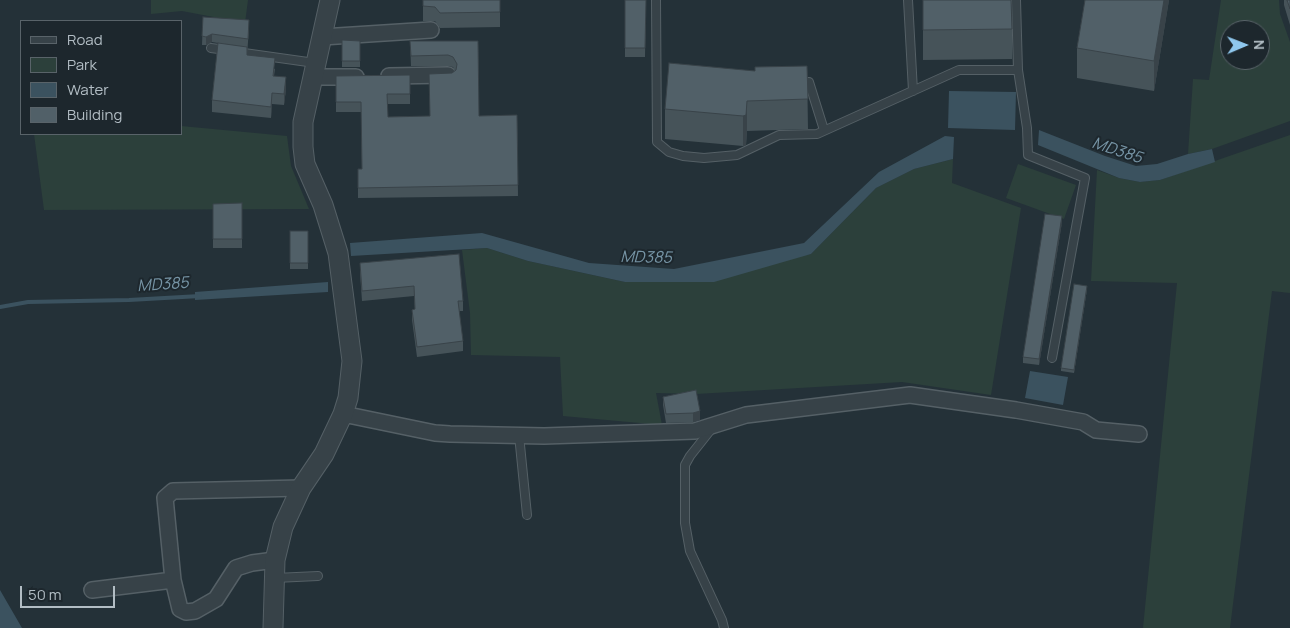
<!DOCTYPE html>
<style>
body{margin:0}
#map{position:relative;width:1290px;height:628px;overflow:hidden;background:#243138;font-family:Manrope,sans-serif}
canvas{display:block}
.legend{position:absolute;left:20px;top:20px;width:162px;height:115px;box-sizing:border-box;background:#1d272d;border:1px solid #596369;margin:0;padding:6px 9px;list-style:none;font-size:15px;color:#b2bdc4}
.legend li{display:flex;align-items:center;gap:10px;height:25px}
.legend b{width:25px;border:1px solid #596369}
.north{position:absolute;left:1220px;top:20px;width:50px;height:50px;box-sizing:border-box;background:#1d272d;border:1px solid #596369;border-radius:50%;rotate:89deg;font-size:14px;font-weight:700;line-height:20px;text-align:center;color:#b2bdc4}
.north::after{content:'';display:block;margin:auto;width:18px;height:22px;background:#8fc7ed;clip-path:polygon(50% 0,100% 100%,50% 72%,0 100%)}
.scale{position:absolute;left:20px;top:586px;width:95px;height:22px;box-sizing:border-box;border:2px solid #b2bdc4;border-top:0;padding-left:6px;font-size:15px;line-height:18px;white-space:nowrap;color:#b2bdc4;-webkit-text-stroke:4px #1d272d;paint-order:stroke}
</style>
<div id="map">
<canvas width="1290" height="628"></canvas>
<ul class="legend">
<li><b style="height:6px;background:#374248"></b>Road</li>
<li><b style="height:14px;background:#2c403b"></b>Park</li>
<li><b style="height:14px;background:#3b525f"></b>Water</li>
<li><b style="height:14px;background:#516068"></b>Building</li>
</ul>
<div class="north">N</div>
<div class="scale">50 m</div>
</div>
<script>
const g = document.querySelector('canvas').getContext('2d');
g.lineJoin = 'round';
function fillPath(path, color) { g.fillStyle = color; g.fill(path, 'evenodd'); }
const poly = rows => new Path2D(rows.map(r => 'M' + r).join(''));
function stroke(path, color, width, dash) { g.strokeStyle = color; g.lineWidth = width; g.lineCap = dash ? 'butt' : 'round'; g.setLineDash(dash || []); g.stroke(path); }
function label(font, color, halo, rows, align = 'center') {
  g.font = font + ' Manrope,sans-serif'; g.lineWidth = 4; g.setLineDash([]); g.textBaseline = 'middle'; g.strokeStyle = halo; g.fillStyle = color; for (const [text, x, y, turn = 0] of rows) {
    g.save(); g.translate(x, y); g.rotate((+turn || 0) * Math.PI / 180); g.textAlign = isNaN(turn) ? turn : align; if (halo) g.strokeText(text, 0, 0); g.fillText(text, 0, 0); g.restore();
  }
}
const green = poly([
 [151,0,248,0,245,23,182,11,151,14],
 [1221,0,1279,0,1280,14,1290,42,1290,121,1212,149,1188,154,1193,79,1209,80],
 [1230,30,1260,30,1260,60,1230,60],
 [181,126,287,136,291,166,309,209,44,210,34,134,181,134],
 [1290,135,1290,293,1272,291,1230,628,1143,628,1177,283,1091,281,1097,170,1119,178,1140,182,1160,180],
 [953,159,952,183,1021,208,991,395,902,382,696,394,656,393,662,425,563,416,560,357,471,355,470,313,462,250,487,248,528,261,625,282,811,254,876,188,914,169],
 [1018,164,1076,185,1064,219,1006,198]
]);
const water = poly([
 [949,91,1016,92,1015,130,948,128],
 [1039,130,1105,156,1136,166,1157,164,1188,154,1212,149,1215,162,1160,180,1140,182,1119,178,1038,145],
 [945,136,954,137,953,159,914,169,876,188,811,254,714,282,625,282,528,261,487,248,351,256,350,243,482,233,589,263,674,269,804,243,879,172],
 [328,282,328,292,195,300,195,292],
 [1030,371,1068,377,1063,405,1025,398],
 [0,590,22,628,0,628]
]);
const stream = poly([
 [0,307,28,302,129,300,200,296]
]);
const service = poly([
 [656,0,657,142,669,152,683,156,704,158,737,155,779,135,817,134,959,70,1018,70,1027,128,1028,155,1085,178,1052,358],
 [908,0,913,91],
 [1016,0,1018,70],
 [211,48,226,50],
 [237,52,315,63],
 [798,82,809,82,824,130],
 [713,427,690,456,685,465,685,523,690,551,722,620,724,628],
 [519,435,527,515],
 [275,578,318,576]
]);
const minor = poly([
 [322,37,431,30],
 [389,76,448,75],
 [313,77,356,77],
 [343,414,435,433,450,434,544,436,695,431,746,415,910,395,1016,410,1083,422,1096,430,1139,434],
 [173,580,180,609,186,612,195,611,216,599,236,568,252,563,275,560],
 [92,590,173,580,165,498,173,491,301,488]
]);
const tertiary = poly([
 [273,628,275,560,283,527,301,488,324,454,343,414,348,398,352,361,338,253,323,205,305,164,303,147,303,122,330,0]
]);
const wall = poly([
 [423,0,500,0,500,27,440,28,435,21,423,21],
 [625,0,646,0,645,57,625,57],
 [923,0,1012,29,1012,59,923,60],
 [1085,0,1169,0,1154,91,1077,78,1077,48],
 [1284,0,1290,0,1290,25,1284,5],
 [203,17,249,29,247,55,275,69,274,76,286,89,284,105,272,104,271,118,212,112,212,100,218,43,212,42,206,45,202,45],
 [342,40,360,41,360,67,342,67],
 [410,41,478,41,479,116,517,115,518,196,358,198,358,169,362,169,361,112,336,112,336,76,410,75,410,104,387,104,388,117,430,116,452,73,455,71,453,67,448,66,411,66],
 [807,66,808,129,747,131,746,145,743,146,665,139,665,109,755,71],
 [213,204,242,239,242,248,213,248],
 [1062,222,1039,365,1023,363,1023,357],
 [290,231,308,231,308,269,290,269],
 [360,263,463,301,463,311,459,311,463,341,463,351,417,357,412,320,412,310,415,309,414,296,362,301,360,273],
 [1087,289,1074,373,1061,371,1061,368],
 [696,390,700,420,693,422,666,423,663,405,663,397]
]);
const shadedWall = poly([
 [1164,0,1169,0,1154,91,1154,61],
 [212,34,212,42,206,45,206,37],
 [286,77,286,89,284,105,284,94],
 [272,93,272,104,271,118,271,107],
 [747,101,747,131,746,145,743,146,743,116],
 [1062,216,1062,222,1039,365,1039,359],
 [1087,286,1087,289,1074,373,1074,370],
 [700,411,700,420,693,422,693,413]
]);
const building = poly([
 [423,0,500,0,500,12,440,13,435,7,423,6,423,0],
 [625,0,646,0,645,48,625,48,625,0],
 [923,0,1011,0,1012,29,923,30,923,0],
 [1085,0,1164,0,1154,61,1077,48,1085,0],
 [1287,0,1290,0,1290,9,1287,0],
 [203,17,249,20,248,39,212,34,206,37,202,36,203,17],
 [342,40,360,41,360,61,342,61,342,40],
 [410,41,478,41,479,116,517,115,518,185,358,188,358,169,362,169,361,102,336,102,336,76,410,75,410,94,387,94,388,117,430,116,429,74,452,73,456,70,457,64,453,57,448,55,411,56,410,41],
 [218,43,247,47,247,55,275,58,273,76,286,77,284,94,272,93,271,107,212,100,218,43],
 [669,63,755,71,755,67,807,66,808,99,747,101,746,115,743,116,665,109,669,63],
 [242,203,242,239,213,239,213,204,242,203],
 [1045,214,1062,216,1039,359,1023,357,1045,214],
 [290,231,308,231,308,263,290,263,290,231],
 [459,254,463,301,458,301,463,341,417,347,412,310,415,309,414,286,362,291,360,263,459,254],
 [1074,284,1087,286,1074,370,1061,368,1074,284],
 [696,390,700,411,693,413,666,414,663,397,696,390]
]);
const waterNames = [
 ["MD385",1117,151,18],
 ["MD385",646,258,1],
 ["MD385",163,285,-4]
];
fillPath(green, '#2c403b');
fillPath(water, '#3b525f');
stroke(stream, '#3b525f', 4);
stroke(service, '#556066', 10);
stroke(minor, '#556066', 18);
stroke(tertiary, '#556066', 21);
stroke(service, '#374248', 8);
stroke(minor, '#374248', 15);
stroke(tertiary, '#374248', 19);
fillPath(wall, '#465359');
fillPath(shadedWall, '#394349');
fillPath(building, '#516068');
stroke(building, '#394349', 1);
label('italic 16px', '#7694a5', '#1d272d', waterNames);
</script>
